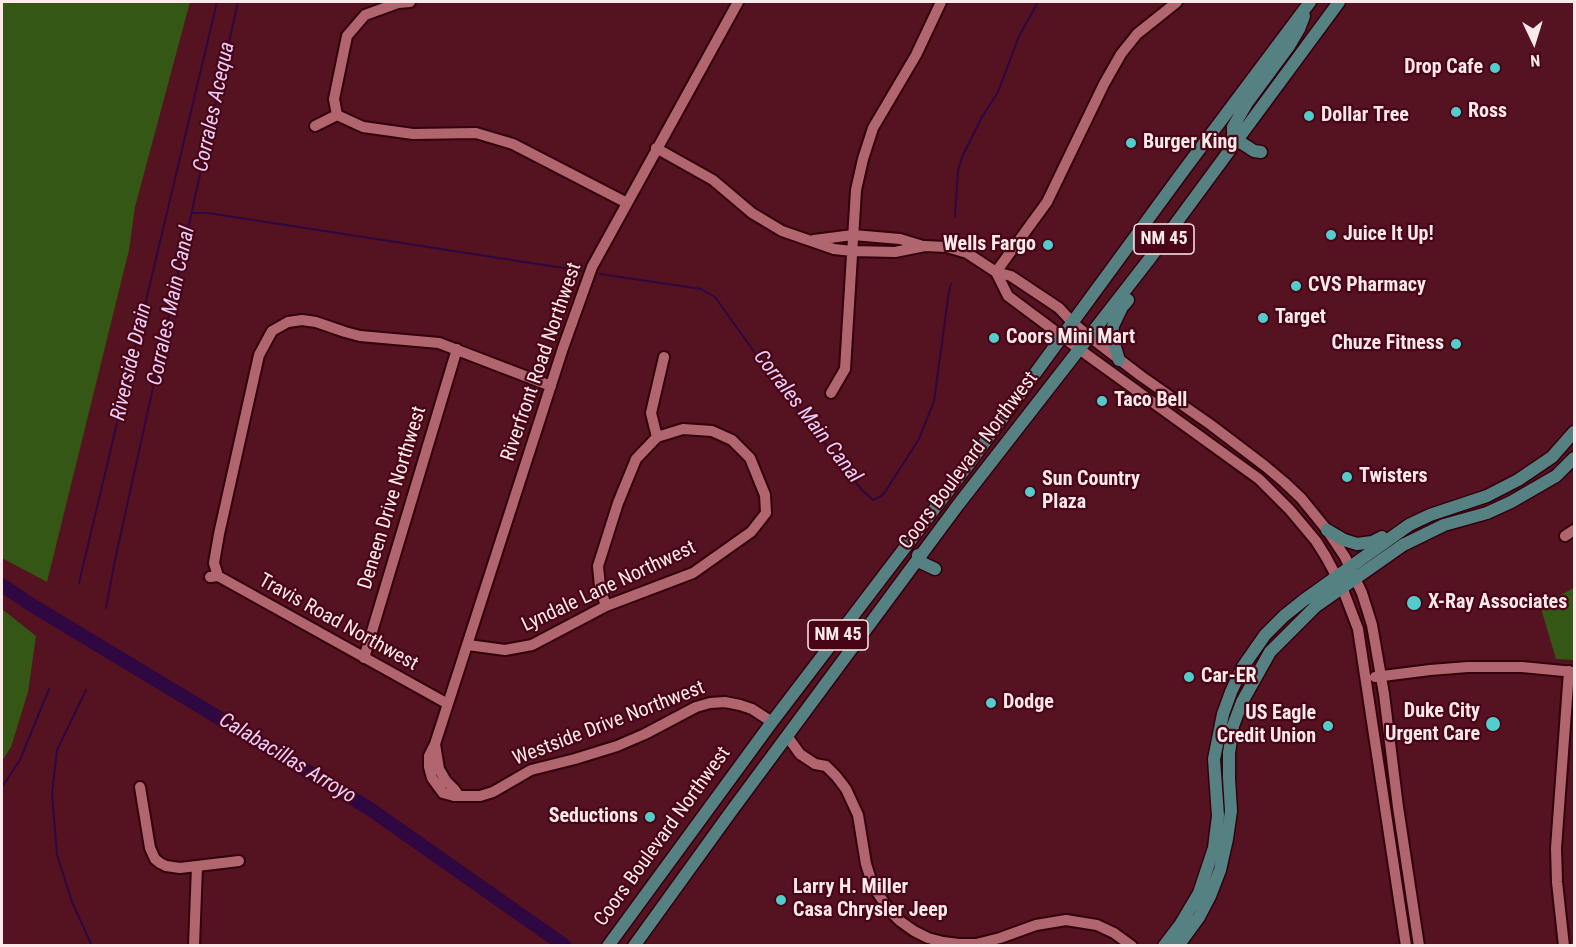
<!DOCTYPE html>
<style>
body{margin:0}
#map{position:relative;width:1576px;height:947px;overflow:hidden;background:#551220;font-family:"Roboto Condensed",sans-serif}
canvas{display:block}
.frame{position:absolute;inset:0;border:3px solid #fceaeb;pointer-events:none}
.north{position:absolute;left:1504px;top:12px;width:60px;height:60px;-webkit-text-stroke:4px #490516;paint-order:stroke;rotate:176deg;font-size:16px;font-weight:700;line-height:24px;text-align:center;color:#fceaeb}
.north::after{content:'';display:block;margin:auto;width:21px;height:27px;background:#fceaeb;clip-path:polygon(50% 0,100% 100%,50% 72%,0 100%)}
</style>
<div id="map">
<canvas width="1576" height="947"></canvas>
<div class="frame"></div>
<div class="north">N</div>
</div>
<script>
const g = document.querySelector('canvas').getContext('2d');
g.lineJoin = 'round';
function fillPath(path, color) { g.fillStyle = color; g.fill(path, 'evenodd'); }
const poly = rows => new Path2D(rows.map(r => 'M' + r).join(''));
function stroke(path, color, width, dash) { g.strokeStyle = color; g.lineWidth = width; g.lineCap = dash ? 'butt' : 'round'; g.setLineDash(dash || []); g.stroke(path); }
function label(font, color, halo, rows, align = 'center') {
  g.font = font + ' "Roboto Condensed",sans-serif'; g.lineWidth = 4.5; g.setLineDash([]); g.textBaseline = 'middle'; g.strokeStyle = halo; g.fillStyle = color; for (const [text, x, y, turn = 0] of rows) {
    g.save(); g.translate(x, y); g.rotate((+turn || 0) * Math.PI / 180); g.textAlign = isNaN(turn) ? turn : align; if (halo) g.strokeText(text, 0, 0); g.fillText(text, 0, 0); g.restore();
  }
}
const green = poly([
 [2,2,190,2,135,207,129,250,47,582,2,558],
 [1574,588,1574,660,1556,659,1540,605],
 [2,609,36,636,28,692,11,747,2,761]
]);
const stream = poly([
 [193,213,208,213,583,271],
 [955,217,958,170,962,157,982,117,998,92,1019,36,1038,2],
 [600,274,701,289,715,297,765,367,845,470,863,491,873,500,883,495,919,439,934,401,949,291,951,284],
 [79,583,217,2],
 [106,608,115,560,238,2],
 [86,690,57,750,52,794,57,855,72,902,92,946],
 [2,787,20,760,49,689]
]);
const river = poly([
 [2,585,30,604,370,809,565,946]
]);
const minor = poly([
 [738,2,592,267,563,348,435,744,429,756,429,767,432,778,443,793,454,796,480,796,493,792,531,770,575,759,617,746,645,734,696,707,710,703,725,702,740,705,752,709,772,722],
 [337,115,363,127,413,134,476,133,513,144,627,203],
 [337,115,334,99,347,36,365,15,398,3,410,2],
 [315,126,337,115],
 [656,148,713,180,752,213,782,231,834,249,852,251,895,252,925,246,947,247,967,253,996,272,1011,276,1059,308,1072,322,1090,337,1141,376,1211,425,1265,466,1284,482,1301,498,1327,530,1345,557,1362,593,1372,625,1384,694,1398,807,1419,946],
 [814,240,853,235,900,239,923,246],
 [996,272,1008,296,1079,349,1259,479,1290,510,1316,541,1326,557,1342,587,1358,629,1406,946],
 [996,272,1047,202,1104,84,1121,54,1137,34,1177,2],
 [831,393,845,369,856,190,863,159,873,128,916,55,941,2],
 [1565,536,1574,530],
 [218,576,214,563,219,534,259,355,272,331,288,322,302,320,316,322,345,332,360,336,439,343,551,386],
 [210,577,218,576,448,704],
 [606,606,600,587,598,566,618,503,636,459,657,437,651,413,664,357],
 [468,645,505,650,532,645,606,606,693,573,751,532,766,513,765,495,750,458,732,440,712,431,683,429,657,437],
 [364,658,457,349],
 [1375,677,1430,670,1468,667,1522,667,1574,672],
 [787,736,800,754,815,764,826,766,836,776,846,789,858,815,866,864,873,886,889,910,900,921,914,931,928,938,943,942,959,944,976,944,1000,938,1036,925,1066,920,1097,925,1114,933,1132,946],
 [435,744,439,769,446,781,454,789,459,796],
 [140,787,150,848,155,859,160,863,166,866,180,868,239,861],
 [194,946,197,866],
 [1564,946,1557,882,1556,848,1569,671]
]);
const major = poly([
 [1261,152,1254,151,1237,140,1233,134,1233,127,1247,103,1289,46,1299,29,1304,16],
 [1119,360,1112,337,1113,326,1122,307,1128,300],
 [1327,530,1344,540,1357,544,1372,542,1382,537],
 [918,555,918,561,935,569],
 [608,946,772,722,971,461,1184,170,1310,2],
 [634,946,730,813,958,505,1151,257,1339,2],
 [1164,946,1180,925,1199,893,1214,848,1218,816,1214,759,1223,714,1231,692,1242,668,1265,635,1284,616,1304,600,1409,525,1430,515,1487,496,1518,480,1552,457,1574,432],
 [1178,946,1199,917,1210,896,1220,870,1227,839,1231,811,1229,778,1229,753,1233,726,1242,702,1270,652,1316,606,1403,545,1444,525,1487,513,1511,502,1556,476,1574,458]
]);
const markers = [
 [1495,68,6,"#53cdcb"],
 [1456,112,6,"#53cdcb"],
 [1309,116,6,"#53cdcb"],
 [1131,143,6,"#53cdcb"],
 [1331,235,6,"#53cdcb"],
 [1048,245,6,"#53cdcb"],
 [1296,286,6,"#53cdcb"],
 [1263,318,6,"#53cdcb"],
 [994,338,6,"#53cdcb"],
 [1456,344,6,"#53cdcb"],
 [1102,401,6,"#53cdcb"],
 [1347,477,6,"#53cdcb"],
 [1030,492,6,"#53cdcb"],
 [1414,603,8,"#53cdcb"],
 [1189,677,6,"#53cdcb"],
 [991,703,6,"#53cdcb"],
 [1493,724,8,"#53cdcb"],
 [1328,726,6,"#53cdcb"],
 [650,817,6,"#53cdcb"],
 [781,900,6,"#53cdcb"]
];
const shields = [
 [1164,239,60],
 [838,635,60]
];
const shieldNames = [
 ["NM 45",1164,239],
 ["NM 45",838,635]
];
const poiNames = [
 ["Drop Cafe",1483,68,"right"],
 ["Ross",1468,112],
 ["Dollar Tree",1321,116],
 ["Burger King",1143,143],
 ["Juice It Up!",1343,235],
 ["Wells Fargo",1036,245,"right"],
 ["CVS Pharmacy",1308,286],
 ["Target",1275,318],
 ["Coors Mini Mart",1006,338],
 ["Chuze Fitness",1444,344,"right"],
 ["Taco Bell",1114,401],
 ["Twisters",1359,477],
 ["Sun Country",1042,480],
 ["Plaza",1042,503],
 ["X-Ray Associates",1428,603],
 ["Car-ER",1201,677],
 ["Dodge",1003,703],
 ["Duke City",1480,712,"right"],
 ["Urgent Care",1480,735,"right"],
 ["US Eagle",1316,714,"right"],
 ["Credit Union",1316,737,"right"],
 ["Seductions",638,817,"right"],
 ["Larry H. Miller",793,888],
 ["Casa Chrysler Jeep",793,911]
];
const streetNames = [
 ["Riverfront Road Northwest",542,362,-71],
 ["Coors Boulevard Northwest",969,461,-53],
 ["Deneen Drive Northwest",393,498,-73],
 ["Lyndale Lane Northwest",609,587,-25],
 ["Travis Road Northwest",338,623,29],
 ["Westside Drive Northwest",609,724,-21],
 ["Coors Boulevard Northwest",663,837,-54]
];
const waterNames = [
 ["Corrales Acequa",215,107,-78],
 ["Corrales Main Canal",172,306,-78],
 ["Riverside Drain",132,362,-77],
 ["Corrales Main Canal",807,417,52],
 ["Calabacillas Arroyo",287,759,31]
];
fillPath(green, '#345715');
stroke(stream, '#300841', 2);
stroke(river, '#300841', 14);
stroke(minor, '#32010c', 14);
stroke(major, '#32010c', 15);
stroke(minor, '#b1656e', 10);
stroke(major, '#558183', 12);
for (const [x, y, r, color] of markers) { const dot = new Path2D(); dot.arc(x, y, r, 0, 2 * Math.PI); g.fillStyle = color; g.fill(dot); stroke(dot, '#490516', 2); }
for (const [x, y, w] of shields) { const box = new Path2D(); box.roundRect(x - w / 2, y - 15, w, 30, 4.5); g.fillStyle = '#490516'; g.fill(box); stroke(box, '#fceaeb', 1.5); }
label('bold 18px', '#fceaeb', null, shieldNames);
label('bold 20px', '#fceaeb', '#490516', poiNames, 'left');
label('20px', '#fceaeb', '#490516', streetNames);
label('italic 21px', '#e8cef8', '#490516', waterNames);
</script>
